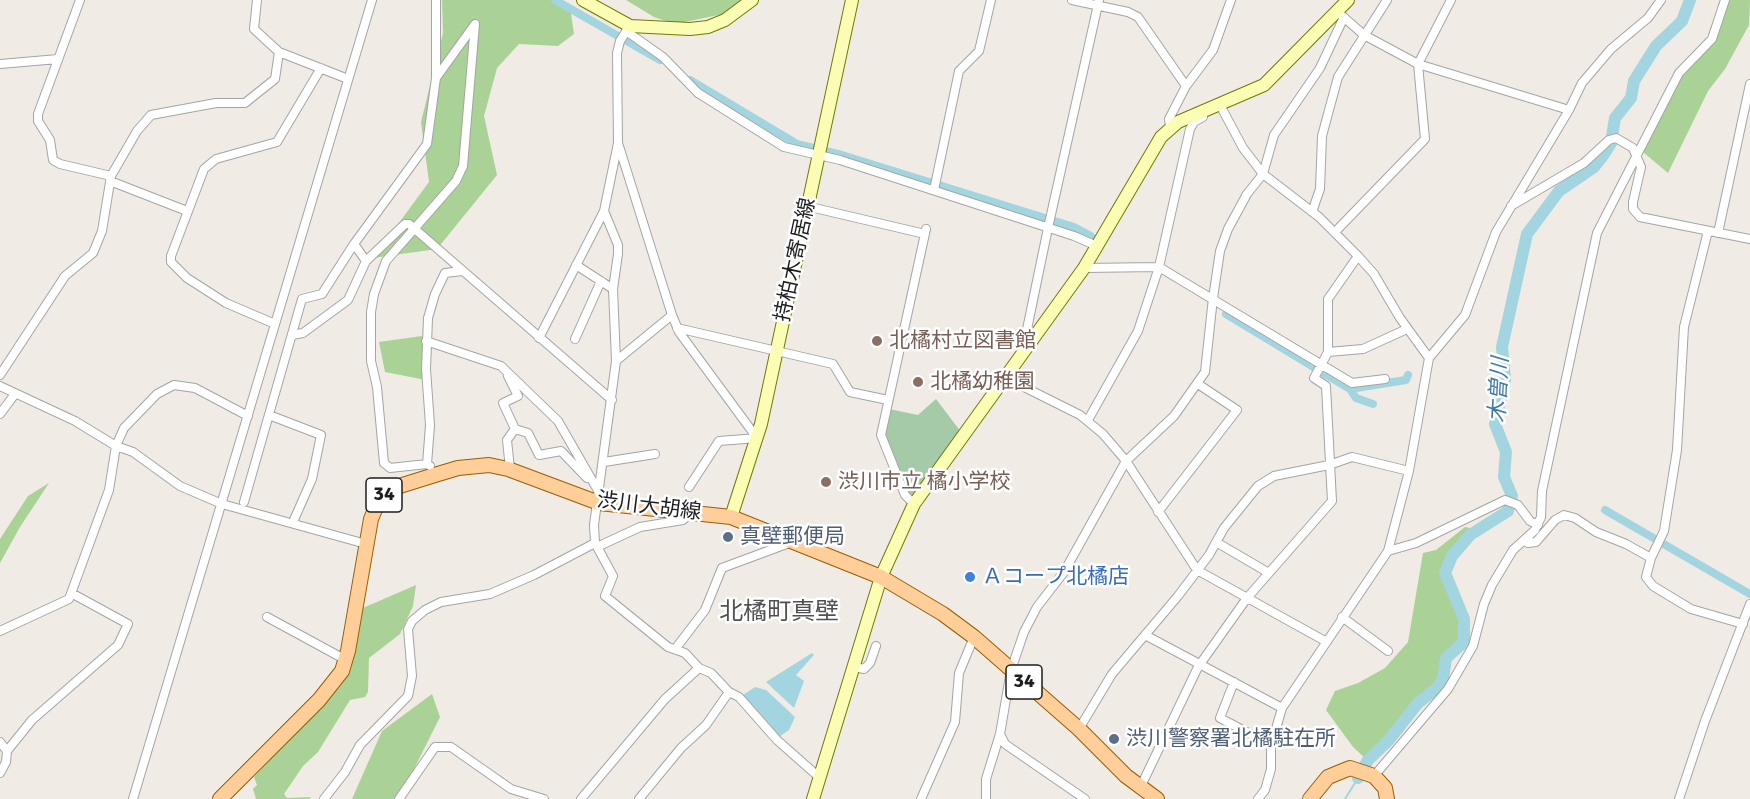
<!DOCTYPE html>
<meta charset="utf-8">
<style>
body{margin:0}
canvas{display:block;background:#f0ebe4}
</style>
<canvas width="1750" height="799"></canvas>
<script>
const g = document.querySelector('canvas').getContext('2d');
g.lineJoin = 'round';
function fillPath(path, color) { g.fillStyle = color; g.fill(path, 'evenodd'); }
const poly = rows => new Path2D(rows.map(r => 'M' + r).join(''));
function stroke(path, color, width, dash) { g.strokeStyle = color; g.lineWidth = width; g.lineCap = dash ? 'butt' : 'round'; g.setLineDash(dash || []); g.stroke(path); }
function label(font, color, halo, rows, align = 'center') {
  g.font = font + ' Signika,"Noto Sans JP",sans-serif'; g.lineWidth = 5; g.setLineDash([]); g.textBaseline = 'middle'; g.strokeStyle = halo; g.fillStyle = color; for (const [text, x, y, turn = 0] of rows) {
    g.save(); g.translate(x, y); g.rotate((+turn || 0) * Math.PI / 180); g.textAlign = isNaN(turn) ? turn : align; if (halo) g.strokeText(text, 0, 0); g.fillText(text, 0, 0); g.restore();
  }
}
const forest = poly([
 [442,0,562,0,570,7,574,34,558,46,519,44,497,68,484,116,497,175,437,249,373,258,429,182,421,122,443,33],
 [626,0,741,0,728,13,675,24,654,17],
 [1729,0,1750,0,1749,25,1725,69,1708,91,1668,173,1643,152,1686,69,1714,43],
 [422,336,431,381,385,372,379,342],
 [49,483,20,527,0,563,0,539,28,496],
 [1465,527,1475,529,1457,546,1444,571,1462,619,1463,640,1444,657,1436,687,1417,702,1387,740,1366,759,1353,747,1326,710,1335,691,1358,683,1385,668,1408,642,1423,553,1436,550],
 [416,585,413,606,400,634,369,658,368,692,365,697,350,700,318,752,303,766,284,794,287,798,311,797,309,799,256,799,253,789,257,785,254,777,342,684,351,668,363,608],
 [432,694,440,717,399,799,352,799,382,731]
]);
const cemetery = poly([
 [936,399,961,432,913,498,907,494,883,437,889,409,918,415]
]);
const water = poly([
 [812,653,814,655,796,675,804,681,794,708,766,682],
 [755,687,766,690,795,717,789,730,779,737,743,695]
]);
const stream = poly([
 [1345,799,1358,778]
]);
const canal = poly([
 [555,0,660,60],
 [690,80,797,144,842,155,1074,227,1091,236],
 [1226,314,1350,389,1356,398,1373,404],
 [1350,389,1406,380,1408,375],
 [1605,510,1750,594]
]);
const river = poly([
 [1358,778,1368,760,1388,741,1418,703,1437,688,1443,679,1446,658,1464,642,1464,619,1445,573,1452,556,1470,535,1508,511,1512,496,1504,477,1506,452,1495,424,1505,380,1502,347,1527,234,1559,191,1594,167,1602,157,1611,143,1615,118,1631,98,1634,81,1656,46,1682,21,1690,0]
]);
const street = poly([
 [80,0,38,114,38,121,50,140,53,160,60,164,111,176],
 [436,0,436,78,427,144,354,244,366,261,405,224,409,224,612,400],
 [1072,0,1128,12,1138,17,1186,86],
 [1340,14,1364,35,1418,64,1569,110],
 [629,27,620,41,617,53,618,143,672,315,679,332,757,438],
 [626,31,663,57,698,93,784,147,840,160,1074,236,1097,246],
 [279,52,348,79],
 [0,64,58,59],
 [1170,127,1169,119,1186,86,1213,50,1231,0],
 [110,181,187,211],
 [934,190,959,71,979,51,991,0],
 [806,206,925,234],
 [1511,206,1584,163,1609,140,1616,138,1633,148,1641,167,1633,202,1633,209,1640,217,1750,239],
 [1312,212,1320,189,1322,136,1338,77,1387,0],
 [1335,232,1425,139,1418,64,1451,0],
 [1718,233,1750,84],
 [1358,256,1374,274,1400,318,1429,358],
 [576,265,613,289],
 [1084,268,1159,267,1352,383,1385,379],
 [275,324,226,303,187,278,171,262,171,256,204,169,216,159,277,142,321,68],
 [677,328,833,364,850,392,888,400],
 [292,335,303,333,348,300,366,261],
 [539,338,604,211],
 [575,339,601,281],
 [426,341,501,366,558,421,600,494],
 [1026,347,1026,334,1048,228,1099,0],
 [1328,352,1363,349,1407,329],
 [616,361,672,315],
 [0,375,65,276,93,253,102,231,111,176,137,131,151,115,216,103,245,103,275,79,279,52,254,29,257,0],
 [508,376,518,396,503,403,515,429,507,440,510,469],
 [1006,378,1080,415,1103,434,1126,461,1197,570,1325,641],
 [0,386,75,421,116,446,133,452,180,486,222,504,366,544],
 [0,414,15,394],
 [269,415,321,435,312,479,293,522],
 [1088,420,1138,331,1159,267,1190,129,1194,122,1203,117],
 [515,429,528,433,539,455,561,451,587,478],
 [604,462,655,454],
 [427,464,390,468,384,463,377,387,371,361,371,312,374,294,386,261,456,181,463,166,475,24,436,78],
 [430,466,427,464,430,425,426,369,428,318,435,294,445,273,462,271],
 [689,487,719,441,758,438],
 [244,502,302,299,322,294,354,244],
 [914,504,905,495,881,435,926,229],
 [1158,512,1237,410,1198,384],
 [1525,539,1528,543,1536,542,1555,520,1564,515,1575,518,1596,532,1626,544,1651,558,1646,577,1653,586,1691,609,1743,624],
 [1216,542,1269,573],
 [595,543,613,576,605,596,668,647,685,653,699,668],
 [597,547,640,527,683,520,690,513],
 [1388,551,1416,543,1505,500,1518,505,1530,521,1538,525],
 [1651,558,1664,531,1677,450,1684,327,1708,231],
 [267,617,346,660],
 [1342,617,1388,651],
 [0,631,69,599,109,490,116,446,124,428,157,394,174,385,195,388,248,416],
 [1145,635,1282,708],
 [676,648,705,610,722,568,792,542],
 [855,667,864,669,870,663,876,646],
 [1234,682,1220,718,1271,745],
 [1079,729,1112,674,1178,596,1209,555,1224,528,1258,486,1274,476,1329,465,1352,457,1409,471],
 [1000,734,1005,744,1085,799],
 [0,742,7,751],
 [0,773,6,762,7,751,32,720,118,645,128,624,73,594],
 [1374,776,1448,689,1473,646,1484,604,1492,585,1513,550,1535,530,1541,517,1542,491,1597,233,1679,73,1712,39,1725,0],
 [1141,786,1198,667,1247,598,1332,501,1326,386,1314,378,1328,352,1328,299,1358,256,1319,217,1263,174,1243,148,1220,105],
 [133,799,372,0],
 [324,799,345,772,360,745,408,696,412,676,408,629,412,621,425,610,441,602,490,594,534,575,595,543,594,525,616,361,613,289,618,254,618,245,604,211,618,143],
 [399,799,435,747,451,747,511,789,544,799],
 [581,799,665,699,699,668,711,673,729,692,739,697,777,740,820,778],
 [639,799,681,748,706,725,729,692],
 [921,799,955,722,959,673,974,637],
 [986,799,986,779,1000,734,1011,670,1024,632,1037,607,1064,572,1126,461,1174,416,1205,372,1213,298,1220,251,1228,229,1247,194,1263,174,1274,135,1320,68,1344,17],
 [1258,799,1265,790,1271,769,1271,746,1282,708,1388,551,1409,471,1429,358,1465,315,1496,232,1569,110,1582,83,1611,49,1648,18,1661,0],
 [1679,799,1705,721,1750,604]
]);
const secondary = poly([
 [583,0,630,26,690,29,708,27,725,20,752,0],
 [731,517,761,424,852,0],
 [813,799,881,577,914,504,1084,268,1161,137,1178,122,1264,85,1348,0]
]);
const primary = poly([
 [220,799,319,700,342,671,348,651,371,519,379,500,393,488,438,474,458,468,489,465,508,469,599,503,731,517,881,577,943,614,974,637,1079,729,1126,776,1157,799],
 [1310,799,1328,777,1350,768,1374,776,1385,788,1387,799]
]);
const markers = [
 [877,341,6,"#8d6e63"],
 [918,382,6,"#8d6e63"],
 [826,482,6,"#8d6e63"],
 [728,537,6,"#5c6f8a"],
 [970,577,6,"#3f7fe0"],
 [1114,739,6,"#5c6f8a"]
];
const shields = [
 [384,495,36],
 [1024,682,36]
];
const shieldNames = [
 ["34",384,495],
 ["34",1024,682]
];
const streetNames = [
 ["持柏木寄居線",796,260,-78],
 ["渋川大胡線",649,507,7]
];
const educationNames = [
 ["北橘村立図書館",889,341],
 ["北橘幼稚園",930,382],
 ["渋川市立 橘小学校",838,482]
];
const serviceNames = [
 ["真壁郵便局",740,537],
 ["渋川警察署北橘駐在所",1126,739]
];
const shopNames = [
 ["Ａコープ北橘店",982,577]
];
const waterNames = [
 ["木曽川",1500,390,-87]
];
const quarterNames = [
 ["北橘町真壁",779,613]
];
fillPath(forest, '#aad196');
fillPath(cemetery, '#a4caa8');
fillPath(water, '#a2d5e0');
stroke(stream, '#a2d5e0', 2);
stroke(canal, '#a2d5e0', 8);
stroke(river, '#a2d5e0', 12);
stroke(street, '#a5a5a5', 10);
stroke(secondary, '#737a00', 14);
stroke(primary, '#985f00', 16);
stroke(street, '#fff', 8);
stroke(secondary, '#fcfdb5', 12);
stroke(primary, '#ffce99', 14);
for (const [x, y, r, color] of markers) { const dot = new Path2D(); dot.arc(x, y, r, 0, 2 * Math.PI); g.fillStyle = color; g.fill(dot); stroke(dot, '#fff', 2); }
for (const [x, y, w] of shields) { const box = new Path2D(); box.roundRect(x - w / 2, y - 17, w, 34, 4.5); g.fillStyle = '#fff'; g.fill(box); stroke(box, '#1e1e1e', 1.5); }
label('bold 20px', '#1e1e1e', null, shieldNames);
label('21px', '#1e1e1e', '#fff', streetNames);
label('21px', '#785e54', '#fff', educationNames, 'left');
label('21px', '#4e5e75', '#fff', serviceNames, 'left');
label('21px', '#366cbe', '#fff', shopNames, 'left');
label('italic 22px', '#427bab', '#fff', waterNames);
label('24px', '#515151', '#fff', quarterNames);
</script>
